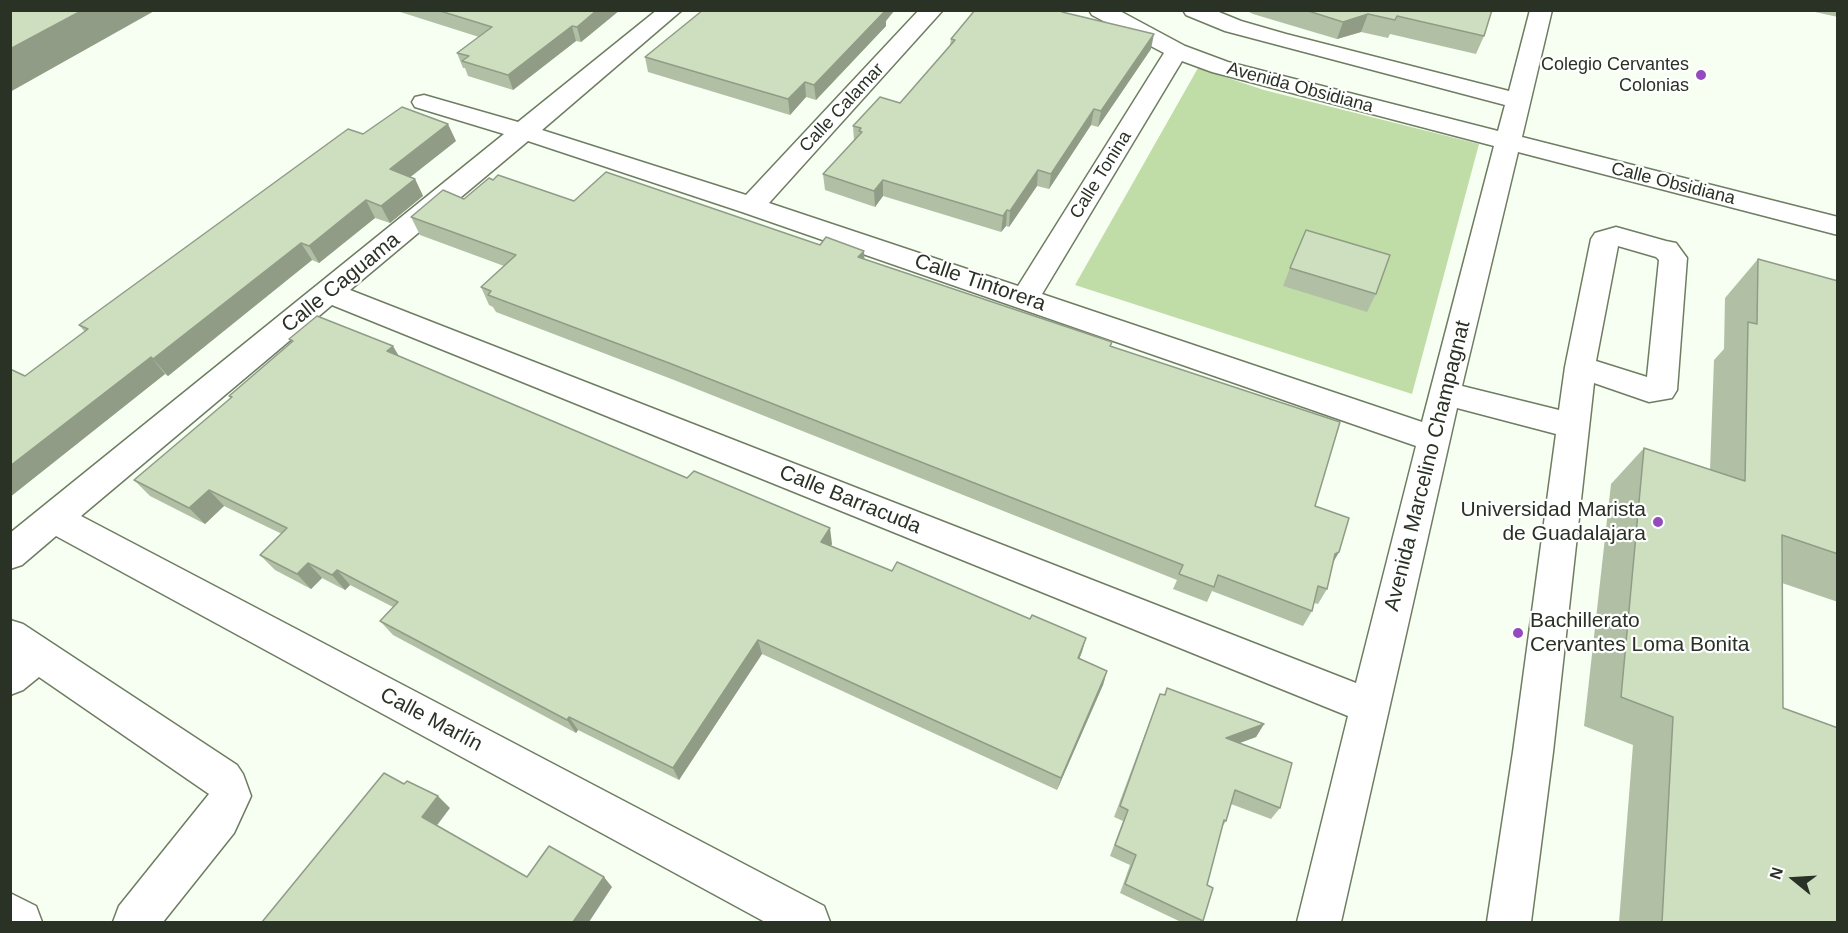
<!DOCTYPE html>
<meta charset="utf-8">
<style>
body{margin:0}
#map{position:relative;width:1848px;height:933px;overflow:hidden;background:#f7fef2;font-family:Helvetica,sans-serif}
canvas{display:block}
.frame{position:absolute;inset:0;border:12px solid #2a3125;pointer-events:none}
.north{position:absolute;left:1764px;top:849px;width:60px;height:60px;-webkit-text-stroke:4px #fff;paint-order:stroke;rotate:288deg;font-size:16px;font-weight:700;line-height:24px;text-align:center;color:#2a3125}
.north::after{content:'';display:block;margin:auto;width:21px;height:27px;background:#2a3125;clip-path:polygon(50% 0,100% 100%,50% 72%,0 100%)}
</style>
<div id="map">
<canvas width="1848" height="933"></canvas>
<div class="frame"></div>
<div class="north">N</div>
</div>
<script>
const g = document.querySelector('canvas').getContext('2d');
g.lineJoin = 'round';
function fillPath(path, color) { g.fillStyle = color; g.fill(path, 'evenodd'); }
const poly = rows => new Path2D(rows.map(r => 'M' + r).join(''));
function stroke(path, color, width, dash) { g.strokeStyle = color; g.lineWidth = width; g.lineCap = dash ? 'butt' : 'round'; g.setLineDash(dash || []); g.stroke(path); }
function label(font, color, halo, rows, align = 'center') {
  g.font = font + ' Helvetica,sans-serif'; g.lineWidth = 4.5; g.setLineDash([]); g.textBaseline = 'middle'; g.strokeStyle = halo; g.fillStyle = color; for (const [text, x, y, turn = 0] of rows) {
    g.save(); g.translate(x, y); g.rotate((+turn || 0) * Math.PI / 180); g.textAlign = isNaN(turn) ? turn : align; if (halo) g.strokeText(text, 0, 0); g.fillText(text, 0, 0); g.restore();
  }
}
const green = poly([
 [1198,68,1264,90,1479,144,1412,394,1075,285]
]);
const minor = poly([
 [657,10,682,10,542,130,746,195,919,10,943,10,769,203,1018,286,1164,53,1092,15,1089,10,1118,10,1185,46,1228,62,1498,131,1505,105,1225,31,1186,15,1183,10,1214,10,1241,21,1286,34,1509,91,1530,10,1552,10,1522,137,1838,217,1838,235,1518,152,1462,386,1559,410,1565,367,1591,239,1595,233,1616,227,1666,241,1676,243,1687,258,1677,390,1672,398,1649,402,1594,383,1553,752,1531,922,1487,922,1513,752,1556,434,1457,408,1341,922,1297,922,1348,716,332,305,81,516,824,906,830,922,765,922,56,536,22,565,10,569,10,533,504,134,415,107,412,102,415,97,424,95,518,122,657,10],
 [1182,61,1212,72,1494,146,1422,422,1042,294,1182,61],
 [528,141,742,212,1416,446,1356,683,350,290,528,141],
 [1618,246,1656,257,1659,260,1647,377,1596,361,1618,246],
 [10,620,23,624,237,765,243,774,251,796,234,833,163,922,113,922,119,906,209,794,39,677,23,690,10,695,10,620],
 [10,893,36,906,42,922,10,922,10,893]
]);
const wall = poly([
 [394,10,620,10,581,42,576,41,513,90,468,76,465,68,463,68,457,53,479,37],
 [975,10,1065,10,1065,12,1151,49,1098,127,1091,125,1049,189,1037,186,1009,227,1006,226,1001,232,883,196,875,207,825,190,823,174,854,140,853,126,900,103,950,45,951,39],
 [1245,10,1492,10,1484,36,1476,54,1390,34,1388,38,1361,32,1337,39,1253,14],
 [1806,10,1838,10,1838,17],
 [886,21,886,26,816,100,806,97,790,115,648,72,645,57],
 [456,141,410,177,415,179,423,196,390,223,375,218,319,263,312,260,168,376,165,374,10,497,10,369,25,376,85,332,79,325],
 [493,180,574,201,820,245,1112,342,1111,346,1315,506,1339,552,1333,562,1327,589,1318,604,1314,603,1312,611,1303,626,1212,591,1207,602,1173,589,1177,580,674,380,496,312,493,307,489,305,481,287,504,266,420,235,411,217,464,199],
 [1758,259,1838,281,1838,602,1782,583,1783,708,1838,922,1619,922,1633,745,1584,726,1611,484,1644,448,1710,470,1714,360,1724,349,1725,298],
 [1290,268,1376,294,1367,312,1283,286],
 [289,339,400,357,832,544,831,546,892,571,1086,638,1079,659,1107,671,1103,685,1057,790,762,654,679,780,578,730,576,733,393,635,380,621,393,607,350,585,345,590,322,578,311,589,275,570,260,555,282,534,224,506,205,524,150,496,134,480,231,398,229,396,292,342],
 [1167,688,1264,724,1256,737,1239,743,1280,808,1271,819,1231,804,1226,821,1222,827,1207,885,1203,921,1202,922,1181,922,1120,893,1130,865,1110,856,1123,821,1114,817,1155,707,1160,694,1164,695]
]);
const shadedWall = poly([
 [83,10,156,10,10,92,10,49],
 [597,10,620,10,581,42,577,27],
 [881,10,895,10,886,21,886,26,816,100,814,85],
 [1368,14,1361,32,1337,39,1343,22],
 [572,26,576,41,513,90,508,75],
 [1154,34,1151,49,1098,127,1101,111],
 [805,82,806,97,790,115,788,99],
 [1094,109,1091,125,1049,189,1051,174],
 [448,124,456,141,399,186,390,169],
 [1038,170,1037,186,1009,227,1010,211],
 [415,179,423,196,390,223,381,206],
 [883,180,883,196,875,207,874,191],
 [366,200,375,218,319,263,309,246],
 [1007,210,1006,226,1001,232,1003,216],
 [301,243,312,260,168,376,153,359],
 [864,251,865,268,858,257],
 [393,346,403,363,387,351],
 [151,357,165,374,10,497,10,466],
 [209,490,224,506,205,524,189,508],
 [830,528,832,544,823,557,821,542],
 [1339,552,1330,568,1335,554],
 [308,563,322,578,311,589,297,574],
 [337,570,350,585,345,590,332,575],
 [1086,638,1082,652,1074,672,1078,658],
 [758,640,762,654,679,780,673,768],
 [1107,671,1103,685,1057,790,1061,778],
 [569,717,578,730,576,733,567,720],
 [1264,724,1256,737,1218,751,1226,738],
 [438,796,450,808,435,828,422,817],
 [604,877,612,887,589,922,573,922]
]);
const building = poly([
 [10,10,83,10,10,49,10,10],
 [437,10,597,10,577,27,572,26,508,75,462,61,469,56,457,53,492,27,437,10],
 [703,10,882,10,885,11,814,85,805,82,788,99,645,57,703,10],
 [975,10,1063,10,1062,12,1154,34,1101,111,1094,109,1051,174,1038,170,1010,211,1007,210,1003,216,883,180,874,191,823,174,862,132,859,131,861,128,853,126,880,97,900,103,955,40,951,39,975,10],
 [1305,10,1492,10,1484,36,1397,16,1395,20,1368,14,1343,22,1305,10],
 [402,107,448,124,390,169,415,179,381,206,366,200,309,246,301,243,153,359,151,357,10,466,10,369,25,376,88,329,79,325,348,129,363,134,402,107],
 [606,172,820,245,826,237,864,251,858,257,1112,342,1110,346,1340,422,1315,506,1349,518,1339,552,1335,554,1327,589,1318,586,1312,611,1218,575,1214,587,1179,574,1183,565,669,363,488,295,491,291,481,287,516,255,411,217,443,190,464,199,489,178,493,180,498,175,574,201,606,172],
 [1306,230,1390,255,1376,294,1290,268,1306,230],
 [1758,259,1838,281,1838,554,1782,535,1783,708,1838,728,1838,922,1662,922,1673,717,1621,697,1644,448,1745,481,1748,322,1757,324,1758,259],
 [317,316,393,346,387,351,687,478,694,471,830,528,821,542,892,571,897,562,1030,619,1032,615,1086,638,1078,658,1107,671,1061,778,758,640,673,768,569,717,567,720,380,621,398,602,337,570,332,575,308,563,297,574,260,555,287,528,209,490,189,508,134,480,232,397,229,396,293,341,289,339,317,316],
 [1167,688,1264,724,1226,738,1292,763,1280,808,1235,790,1226,821,1224,820,1207,885,1213,888,1203,921,1125,884,1136,855,1115,845,1128,810,1120,806,1160,694,1165,695,1167,688],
 [384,773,404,784,407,781,438,796,422,817,527,877,549,846,604,877,573,922,262,922,384,773]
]);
const markers = [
 [1701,75,6,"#934bbe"],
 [1658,522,6,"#934bbe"],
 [1518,633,6,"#934bbe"]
];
const farPoinames = [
 ["Colegio Cervantes",1689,65],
 ["Colonias",1689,86]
];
const farStreetnames = [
 ["Avenida Obsidiana",1300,88,15],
 ["Calle Calamar",842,108,-47],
 ["Calle Tonina",1101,175,-58],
 ["Calle Obsidiana",1673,184,14]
];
const streetNames = [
 ["Calle Caguama",341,283,-39],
 ["Calle Tintorera",980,283,19],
 ["Avenida Marcelino Champagnat",1428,466,-76],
 ["Calle Barracuda",850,500,22],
 ["Calle Marlín",431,720,28]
];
const poiNames = [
 ["Universidad Marista",1646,510],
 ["de Guadalajara",1646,534],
 ["Bachillerato",1530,621,"left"],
 ["Cervantes Loma Bonita",1530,645,"left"]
];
fillPath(green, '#c0dda8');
stroke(minor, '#6e7d61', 3);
fillPath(minor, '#fff');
fillPath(wall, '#b1c0a5');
fillPath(shadedWall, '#909c86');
fillPath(building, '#cedfc0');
stroke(building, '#909c86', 1.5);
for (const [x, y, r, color] of markers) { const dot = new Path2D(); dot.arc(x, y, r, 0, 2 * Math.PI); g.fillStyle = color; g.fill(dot); stroke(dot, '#fff', 2); }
label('18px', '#2a3125', '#fff', farPoinames, 'right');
label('18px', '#2a3125', '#fff', farStreetnames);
label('21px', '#2a3125', '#fff', streetNames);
label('21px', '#2a3125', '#fff', poiNames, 'right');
</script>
